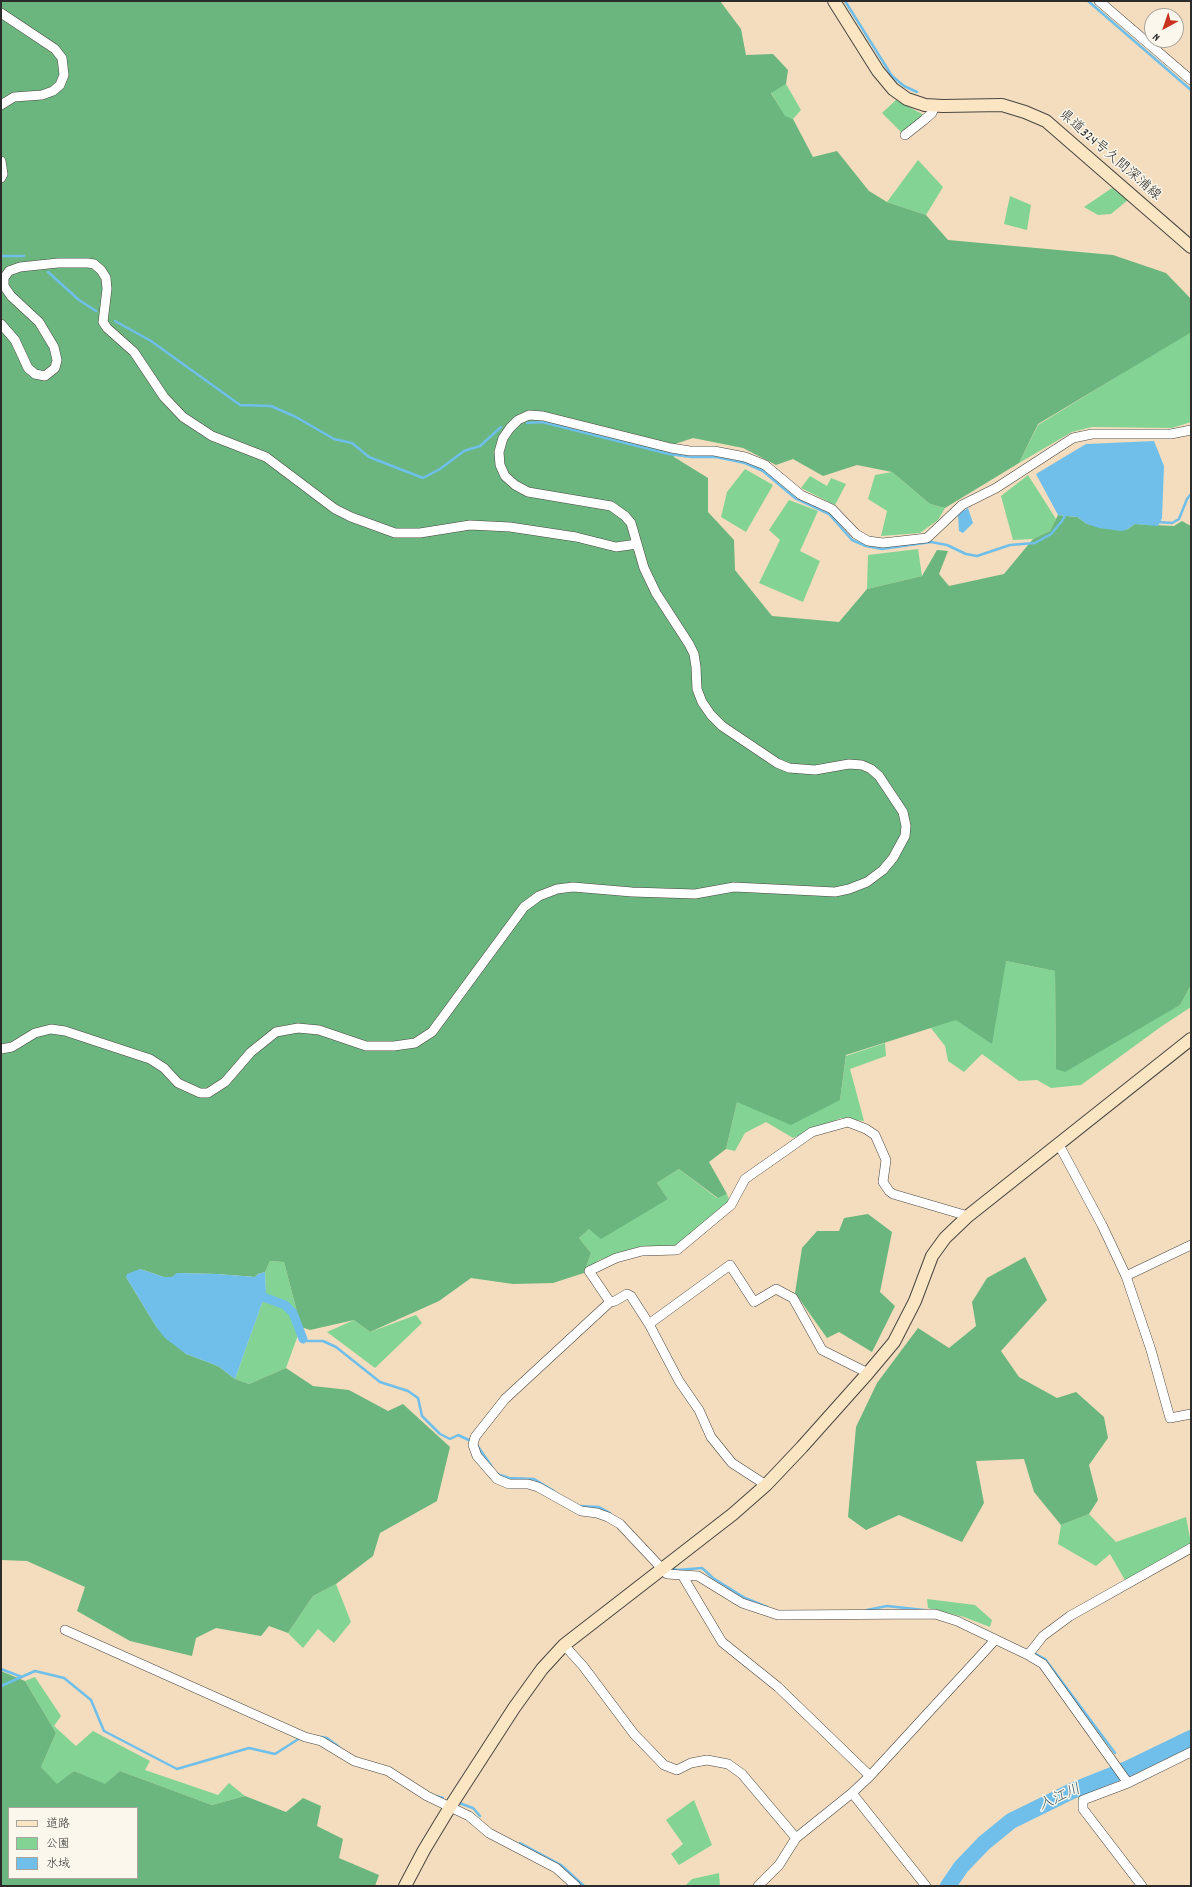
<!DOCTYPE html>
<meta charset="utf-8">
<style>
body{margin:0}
#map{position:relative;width:1192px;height:1887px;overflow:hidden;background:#f3ddbe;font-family:Dekko,"Klee One",sans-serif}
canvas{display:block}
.frame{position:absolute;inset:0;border:2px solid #2b2b2b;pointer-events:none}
.legend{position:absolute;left:8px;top:1807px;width:130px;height:72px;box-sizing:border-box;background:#fbf7ec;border:1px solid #a8a59f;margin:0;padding:5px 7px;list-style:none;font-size:12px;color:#2b2b2b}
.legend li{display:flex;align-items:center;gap:8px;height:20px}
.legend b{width:20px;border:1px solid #a8a59f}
.north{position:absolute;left:1144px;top:8px;width:40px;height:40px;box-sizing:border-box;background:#fbf7ec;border:1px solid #a8a59f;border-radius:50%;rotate:220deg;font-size:11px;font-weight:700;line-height:16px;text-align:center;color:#2b2b2b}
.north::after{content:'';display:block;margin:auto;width:14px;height:18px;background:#c8321e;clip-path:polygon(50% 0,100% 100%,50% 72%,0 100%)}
</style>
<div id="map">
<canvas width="1192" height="1887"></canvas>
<div class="frame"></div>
<ul class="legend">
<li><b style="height:5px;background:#fbe6c4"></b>道路</li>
<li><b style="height:11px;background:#83d494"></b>公園</li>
<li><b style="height:11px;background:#6fbfea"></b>水域</li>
</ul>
<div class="north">N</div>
</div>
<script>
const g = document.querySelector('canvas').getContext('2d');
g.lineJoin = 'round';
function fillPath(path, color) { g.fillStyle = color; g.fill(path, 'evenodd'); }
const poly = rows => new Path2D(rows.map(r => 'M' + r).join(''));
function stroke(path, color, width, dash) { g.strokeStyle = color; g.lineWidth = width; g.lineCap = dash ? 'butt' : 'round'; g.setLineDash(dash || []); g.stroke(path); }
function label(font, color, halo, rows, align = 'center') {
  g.font = font + ' Dekko,"Klee One",sans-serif'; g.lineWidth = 3; g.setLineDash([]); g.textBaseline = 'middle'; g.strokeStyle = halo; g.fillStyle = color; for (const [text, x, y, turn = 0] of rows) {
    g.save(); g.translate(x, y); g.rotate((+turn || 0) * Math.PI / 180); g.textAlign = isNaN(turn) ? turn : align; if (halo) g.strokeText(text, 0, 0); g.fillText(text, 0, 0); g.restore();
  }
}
const green = poly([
 [786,84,801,110,793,119,785,117,771,92],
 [896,100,924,115,901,132,882,113],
 [918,160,943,187,926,215,887,202],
 [1112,188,1128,200,1111,214,1098,215,1084,207],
 [1010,196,1031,205,1027,230,1004,224],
 [1191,331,1191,422,1172,428,1092,427,1072,432,1019,463,1038,425],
 [745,469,773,485,746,532,721,517,727,492],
 [892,472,930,504,945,508,938,520,920,533,881,536,887,511,868,499,875,475],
 [1028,475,1056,519,1050,531,1033,539,1013,540,1001,496],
 [810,476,827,486,831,478,846,484,835,505,801,488],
 [789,500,818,511,800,551,820,561,803,602,759,583,780,540,769,530],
 [918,549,922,576,867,589,868,555],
 [1006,961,1055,971,1056,1068,1180,1005,1191,985,1191,1007,1162,1026,1081,1085,1051,1088,1037,1080,1019,1081,982,1054,964,1072,948,1061,945,1046,931,1028,956,1019],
 [885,1043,886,1056,850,1069,864,1121,841,1118,793,1138,766,1122,745,1133,735,1151,726,1149,737,1102,840,1100,846,1056],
 [679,1169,717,1198,727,1194,730,1203,676,1247,638,1247,599,1260,584,1273,591,1253,579,1238,589,1229,668,1199,657,1183],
 [270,1261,284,1262,301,1327,286,1368,249,1384,235,1379,266,1292,265,1272],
 [416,1315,422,1323,375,1368,327,1332,354,1320,370,1332],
 [1089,1514,1116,1542,1186,1517,1191,1543,1126,1582,1110,1554,1096,1566,1058,1544,1061,1525],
 [336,1584,351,1622,334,1643,318,1629,303,1648,288,1633,313,1596],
 [927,1599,975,1605,992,1620,990,1627,964,1617,928,1608],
 [35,1677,61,1716,54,1726,76,1746,93,1731,150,1761,145,1770,218,1795,229,1783,245,1796,212,1805,120,1771,105,1785,74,1771,57,1785,41,1767,56,1733,25,1681],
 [694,1800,712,1845,679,1865,671,1854,683,1844,666,1820],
 [719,1873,720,1886,685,1886,692,1879]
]);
const forest = poly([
 [1,1,720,1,741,29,746,55,773,54,788,70,786,84,771,93,785,116,793,119,813,157,837,151,869,191,887,202,926,215,948,240,1113,255,1166,273,1191,299,1190,333,1038,424,1019,463,945,508,930,504,892,472,857,465,823,476,793,459,776,465,743,448,693,438,672,445,674,457,708,478,708,512,734,540,735,570,772,616,839,622,867,589,922,576,937,550,948,551,939,574,949,586,1004,574,1033,539,1050,531,1058,515,1077,517,1087,524,1126,530,1135,524,1174,526,1182,521,1191,526,1191,985,1180,1005,1065,1072,1056,1069,1055,971,1006,961,992,1044,956,1020,846,1055,840,1100,791,1125,737,1102,726,1149,709,1162,727,1194,718,1198,679,1169,657,1183,668,1199,601,1239,589,1229,579,1238,591,1253,584,1273,553,1283,513,1284,471,1278,439,1301,370,1332,354,1320,310,1330,301,1327,284,1262,270,1261,265,1272,258,1274,255,1277,217,1274,178,1273,172,1277,164,1277,140,1269,126,1277,157,1328,186,1354,218,1366,235,1379,249,1384,286,1368,313,1386,349,1390,388,1411,403,1404,450,1447,437,1501,380,1533,373,1556,336,1584,313,1596,288,1633,269,1626,261,1636,216,1628,196,1638,192,1656,130,1641,77,1611,85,1587,27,1561,1,1560],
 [868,1214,892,1232,880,1292,895,1306,872,1352,839,1332,827,1338,795,1293,802,1248,817,1231,839,1231,844,1218],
 [1025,1257,1047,1300,1001,1351,1019,1377,1057,1398,1076,1392,1104,1417,1108,1438,1089,1465,1098,1500,1089,1514,1061,1525,1034,1492,1024,1459,976,1461,984,1503,962,1542,899,1515,866,1530,848,1517,856,1427,877,1383,918,1328,949,1348,976,1326,972,1302,987,1278],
 [1,1671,25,1681,56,1733,41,1767,57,1784,74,1771,105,1784,120,1771,212,1805,245,1796,286,1812,303,1798,321,1806,317,1826,343,1839,339,1858,379,1875,375,1886,1,1886],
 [9,1808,137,1808,137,1878,9,1878]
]);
const water = poly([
 [1154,441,1164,466,1162,518,1158,526,1135,524,1126,530,1121,531,1099,528,1087,524,1077,517,1058,515,1036,474,1086,444],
 [968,508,973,523,963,533,959,531,958,514],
 [140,1269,164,1277,172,1277,177,1273,217,1274,255,1277,258,1274,265,1272,266,1292,235,1379,218,1366,186,1354,165,1338,157,1328,126,1277,127,1274]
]);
const stream = poly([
 [845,1,892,76,904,86,917,92],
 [1088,1,1191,90],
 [1,256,24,256],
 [48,272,79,300,96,311],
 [115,321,151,341,240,405,271,406,296,417,334,439,352,443,369,457,423,478,440,469,464,451,480,446,501,427],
 [527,423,542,422,669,454,691,457,716,457,745,463,763,471,795,498,829,514,852,540,866,546,882,549,931,542,947,545,966,554,977,556,1010,545,1035,543,1051,534,1062,521,1066,514],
 [1158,522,1172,523,1179,519,1187,499,1191,494],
 [303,1339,307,1341,323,1341,336,1347,380,1382,408,1391,418,1398,422,1416,440,1434,450,1439,458,1435,473,1442],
 [477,1445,492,1467],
 [497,1474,509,1478,534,1479,554,1491],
 [579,1506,599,1507,610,1513],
 [673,1569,678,1570,702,1568,713,1578,745,1598,767,1607],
 [867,1610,887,1606,924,1610],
 [1034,1653,1045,1659,1115,1753],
 [1,1669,22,1677],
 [1,1686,35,1671,64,1678,91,1700,104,1731,177,1769,249,1748,275,1754,300,1738],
 [321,1737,327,1738,339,1747],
 [436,1796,443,1798],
 [459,1803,473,1808,480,1816],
 [520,1843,561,1865,584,1886]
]);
const canal = poly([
 [252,1293,285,1305,293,1313,303,1339]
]);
const river = poly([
 [948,1886,961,1867,984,1843,1011,1821,1072,1791,1127,1769,1191,1738]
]);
const street = poly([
 [1099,1,1191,80],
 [1,13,55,49,62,58,64,75,60,85,53,91,42,95,14,97,1,105],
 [905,135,924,120,932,113,935,105],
 [1,161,3,174,1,178],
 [1,324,15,340,28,368,35,374,45,376,55,368,57,360,54,347,39,322,11,296,4,286,4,278,9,271,20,267,58,263,88,263,94,264,101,270,106,278,107,289,103,322,107,328,134,352,164,397,183,417,212,436,266,457,335,509,351,517,395,533,420,533,470,525,510,527,576,537,616,547,637,544],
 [1,1049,12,1047,35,1033,51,1029,65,1031,150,1059,164,1068,178,1083,200,1093,208,1093,225,1082,251,1052,276,1032,298,1028,319,1030,366,1046,394,1046,415,1043,432,1032,524,907,539,896,557,889,573,887,632,892,695,894,734,887,835,892,849,889,867,882,883,870,893,858,905,836,906,826,903,812,879,776,871,769,862,765,849,764,815,770,789,768,777,763,722,726,711,715,702,702,697,689,696,667,694,654,689,644,656,593,644,568,631,523,625,516,611,506,528,492,515,485,505,476,500,465,499,452,503,438,510,428,518,420,529,415,543,416,671,448,690,451,714,451,745,457,765,465,801,495,832,509,856,534,868,541,883,543,927,538,962,505,996,488,1073,438,1092,434,1171,434,1191,430],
 [1058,1143,1102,1225,1126,1276,1151,1350,1170,1418,1191,1414],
 [1126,1276,1191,1245],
 [610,1302,505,1399,475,1437,473,1445,477,1456,497,1479,509,1484,528,1484,538,1487,581,1511,597,1513,608,1517,620,1524,667,1574,698,1576,742,1603,778,1615,935,1614,957,1621,1028,1655,1043,1664,1128,1783],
 [649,1324,730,1265,754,1302,776,1289,793,1298,822,1350,868,1373],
 [766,1485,732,1463,711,1437,699,1410,679,1381,649,1324,631,1296,627,1294,615,1301,610,1302,589,1271,616,1258,642,1251,677,1250,731,1205,745,1179,812,1132,848,1122,866,1129,875,1135,886,1160,883,1182,889,1191,893,1194,968,1216],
 [682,1575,722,1642,778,1687,870,1776],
 [65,1630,305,1737,321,1741,354,1761,388,1771,427,1796,469,1816,489,1833,556,1868,576,1886],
 [564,1645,583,1666,634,1734,664,1765,677,1770,691,1763,707,1760,728,1764,742,1774,796,1838],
 [1028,1655,1043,1636,1070,1616,1191,1548],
 [852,1793,926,1886],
 [758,1886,779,1865,796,1838,852,1793,870,1776,995,1640],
 [1142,1886,1083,1809,1083,1800,1128,1783,1191,1752]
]);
const secondary = poly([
 [834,1,878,71,893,89,907,99,925,105,943,106,1002,105,1025,112,1046,121,1191,247],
 [405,1886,424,1850,450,1807,514,1708,542,1669,564,1645,733,1514,766,1485,802,1447,868,1373,894,1342,915,1301,932,1256,945,1238,968,1216,1191,1039]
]);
const streetNames = [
 ["県道324号久間深浦線",1109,156,41]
];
const waterNames = [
 ["入江川",1060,1799,-25]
];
fillPath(green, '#83d494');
fillPath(forest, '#6ab67e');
fillPath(water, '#6fbfea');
stroke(stream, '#6fbfea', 2.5);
stroke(canal, '#6fbfea', 9);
stroke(river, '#6fbfea', 16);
stroke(street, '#494641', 10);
stroke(secondary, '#494641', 14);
stroke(street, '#fff', 9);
stroke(secondary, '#fbe6c4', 12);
label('14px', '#2b2b2b', '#fbf7ec', streetNames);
label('italic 15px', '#3f5764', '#fbf7ec', waterNames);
</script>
